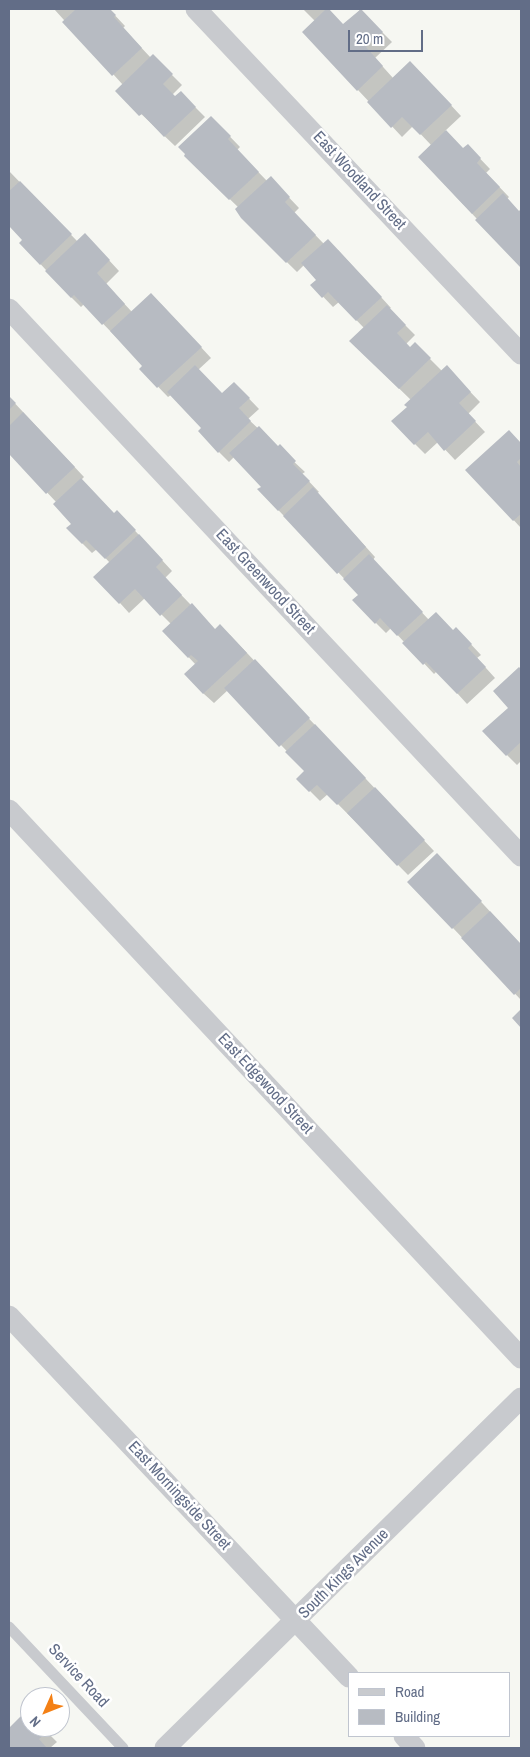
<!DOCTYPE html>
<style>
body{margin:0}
#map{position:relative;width:530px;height:1757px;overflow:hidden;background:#f6f7f2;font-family:"Archivo Narrow",sans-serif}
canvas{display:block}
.frame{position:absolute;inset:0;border:10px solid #626d87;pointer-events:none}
.legend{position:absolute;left:348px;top:1672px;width:162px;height:65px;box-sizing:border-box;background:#fff;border:1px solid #c0c5cf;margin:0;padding:6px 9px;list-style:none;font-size:15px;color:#626d87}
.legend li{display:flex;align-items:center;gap:10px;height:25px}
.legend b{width:25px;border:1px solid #c0c5cf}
.north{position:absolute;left:20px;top:1687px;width:50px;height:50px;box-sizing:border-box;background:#fff;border:1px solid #c0c5cf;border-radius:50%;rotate:226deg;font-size:14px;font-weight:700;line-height:20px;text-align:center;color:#626d87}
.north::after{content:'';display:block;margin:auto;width:18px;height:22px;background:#f48015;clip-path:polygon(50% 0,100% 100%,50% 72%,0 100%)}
.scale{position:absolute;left:348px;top:30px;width:75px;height:22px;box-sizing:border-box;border:2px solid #626d87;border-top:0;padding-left:6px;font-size:15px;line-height:18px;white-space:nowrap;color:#626d87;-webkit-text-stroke:4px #fff;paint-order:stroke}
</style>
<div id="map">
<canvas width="530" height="1757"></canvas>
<div class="frame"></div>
<ul class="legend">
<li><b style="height:6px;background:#c8cace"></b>Road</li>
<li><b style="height:14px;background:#b7bbc2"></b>Building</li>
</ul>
<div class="north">N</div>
<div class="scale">20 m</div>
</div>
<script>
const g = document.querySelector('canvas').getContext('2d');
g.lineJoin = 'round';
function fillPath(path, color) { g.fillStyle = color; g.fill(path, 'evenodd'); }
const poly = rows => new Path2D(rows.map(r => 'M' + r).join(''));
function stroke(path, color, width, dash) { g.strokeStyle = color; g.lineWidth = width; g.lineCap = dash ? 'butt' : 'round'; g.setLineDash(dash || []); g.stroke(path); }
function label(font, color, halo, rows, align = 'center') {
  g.font = font + ' "Archivo Narrow",sans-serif'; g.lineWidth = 5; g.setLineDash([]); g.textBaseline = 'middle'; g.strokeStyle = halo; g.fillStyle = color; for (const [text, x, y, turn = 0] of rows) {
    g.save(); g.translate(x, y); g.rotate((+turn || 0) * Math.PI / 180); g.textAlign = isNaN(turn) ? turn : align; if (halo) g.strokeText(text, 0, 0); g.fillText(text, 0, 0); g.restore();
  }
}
const shadow = poly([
 [54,9,109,9,125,26,123,28,151,58,153,56,182,85,172,95,175,98,181,93,205,117,175,146,117,91,123,85],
 [303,9,327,9,344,26,360,10,392,42,375,58,393,78,420,72,461,116,445,131,464,150,468,146,490,169,486,173,509,197,507,199,519,212,521,210,521,266,419,157,431,145,413,126,402,137,358,90,315,21],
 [211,117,240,147,237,150,267,181,280,188,299,208,294,213,324,244,338,250,391,308,389,309,415,335,406,344,410,349,415,344,442,371,456,377,480,402,468,414,485,432,455,460,438,442,425,454,393,422,409,407,411,400,350,341,364,328,339,302,333,307,312,285,318,280,304,265,297,272,242,218,239,208,185,156],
 [9,171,78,242,95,245,119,271,106,284,132,312,161,304,211,358,198,370,222,395,234,383,259,409,248,419,305,472,302,474,319,492,317,493,375,557,373,560,429,620,466,639,481,655,477,658,495,678,467,704,437,671,434,674,391,628,386,633,376,623,360,595,259,490,263,487,234,457,229,462,219,452,200,431,203,428,171,395,168,397,141,369,144,366,84,304,81,307,71,297,21,243,24,240,9,224],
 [9,397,84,477,81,480,114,515,127,522,172,571,165,578,215,630,230,635,434,851,408,875,328,794,320,801,298,779,306,771,228,690,214,703,204,694,186,674,196,665,164,631,171,624,145,598,129,613,120,603,110,563,97,549,92,553,82,543,73,524,57,503,9,452],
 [509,432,521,444,521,528,467,470],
 [519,669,521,671,521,761,517,765,507,755,510,708],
 [447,865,521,945,521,1000,453,928],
 [27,1712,30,1714,30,1727,42,1727,57,1742,50,1748,9,1748,9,1729]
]);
const building = poly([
 [76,9,110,9,116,15,114,17,142,48,112,76,62,22],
 [326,9,329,9,343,24,361,9,383,32,366,47,383,66,357,91,302,32],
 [153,54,173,74,163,84,175,96,181,91,196,107,164,137,142,114,139,116,115,91],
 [410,61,452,105,420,135,402,117,391,128,367,102],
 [211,116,231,136,228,139,259,172,229,200,184,156,185,154,178,147],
 [446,130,463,148,468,144,481,158,477,163,500,187,472,214,418,157],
 [271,176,290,197,285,202,316,235,286,263,241,218,235,209],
 [20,181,72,234,40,265,19,243,22,240,9,226,9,191],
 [503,193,519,211,521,209,521,268,475,220],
 [85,233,110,260,97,273,125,304,102,325,74,295,71,298,45,271],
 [328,239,382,297,356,321,328,292,322,298,310,285,316,280,301,263],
 [151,293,202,347,157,388,139,369,142,366,110,331],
 [387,305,406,325,397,333,410,347,415,342,431,358,399,389,349,341],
 [195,365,222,393,234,382,250,398,239,408,251,421,218,453,198,431,201,428,167,392],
 [447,365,471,392,459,403,476,421,444,451,428,432,414,445,391,421,407,407,404,405],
 [9,396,16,403,9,410],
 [23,412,75,467,46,494,9,454,9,426],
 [259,426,278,446,280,444,296,461,293,464,310,481,278,511,257,489,261,487,229,453],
 [509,430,521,443,521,458,517,462,521,467,521,514,513,521,465,470],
 [81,478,114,513,117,510,136,530,105,559,86,540,82,544,66,528,71,524,53,504],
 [313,487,366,547,337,574,283,516],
 [139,534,163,560,156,567,182,595,160,616,135,589,119,604,93,577],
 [369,554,423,612,397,636,380,618,375,624,352,600,358,595,343,579],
 [192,603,215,629,220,624,247,653,203,694,184,674,198,661,191,655,188,658,162,631],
 [436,612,453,630,456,627,472,644,468,648,486,667,457,694,426,662,423,665,402,643],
 [255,659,310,718,279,747,224,688],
 [519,667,521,669,521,742,506,756,482,731,508,708,493,691],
 [315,724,366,778,337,805,317,785,309,792,296,779,304,771,285,752],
 [375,787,425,840,397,866,347,813],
 [437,853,482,901,452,929,407,882],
 [490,911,521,944,521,988,514,995,461,938],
 [521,1009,521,1028,512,1018],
 [27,1710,30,1713,30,1727,43,1727,48,1732,39,1739,47,1748,9,1748,9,1728]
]);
const lane = poly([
 [9,1627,123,1748]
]);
const street = poly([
 [196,9,521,354],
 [9,309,521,856],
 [9,810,521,1358],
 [9,1316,349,1677],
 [404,1736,415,1748],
 [165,1748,521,1398]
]);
const streetNames = [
 ["East Woodland Street",359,181,47],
 ["East Greenwood Street",265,582,47],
 ["East Edgewood Street",265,1084,47],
 ["East Morningside Street",179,1496,47],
 ["South Kings Avenue",344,1574,-45],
 ["Service Road",78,1676,47]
];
fillPath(shadow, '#0003');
fillPath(building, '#b7bbc2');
stroke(lane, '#c8cace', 11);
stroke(street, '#c8cace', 21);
label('16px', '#626d87', '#fff', streetNames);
</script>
